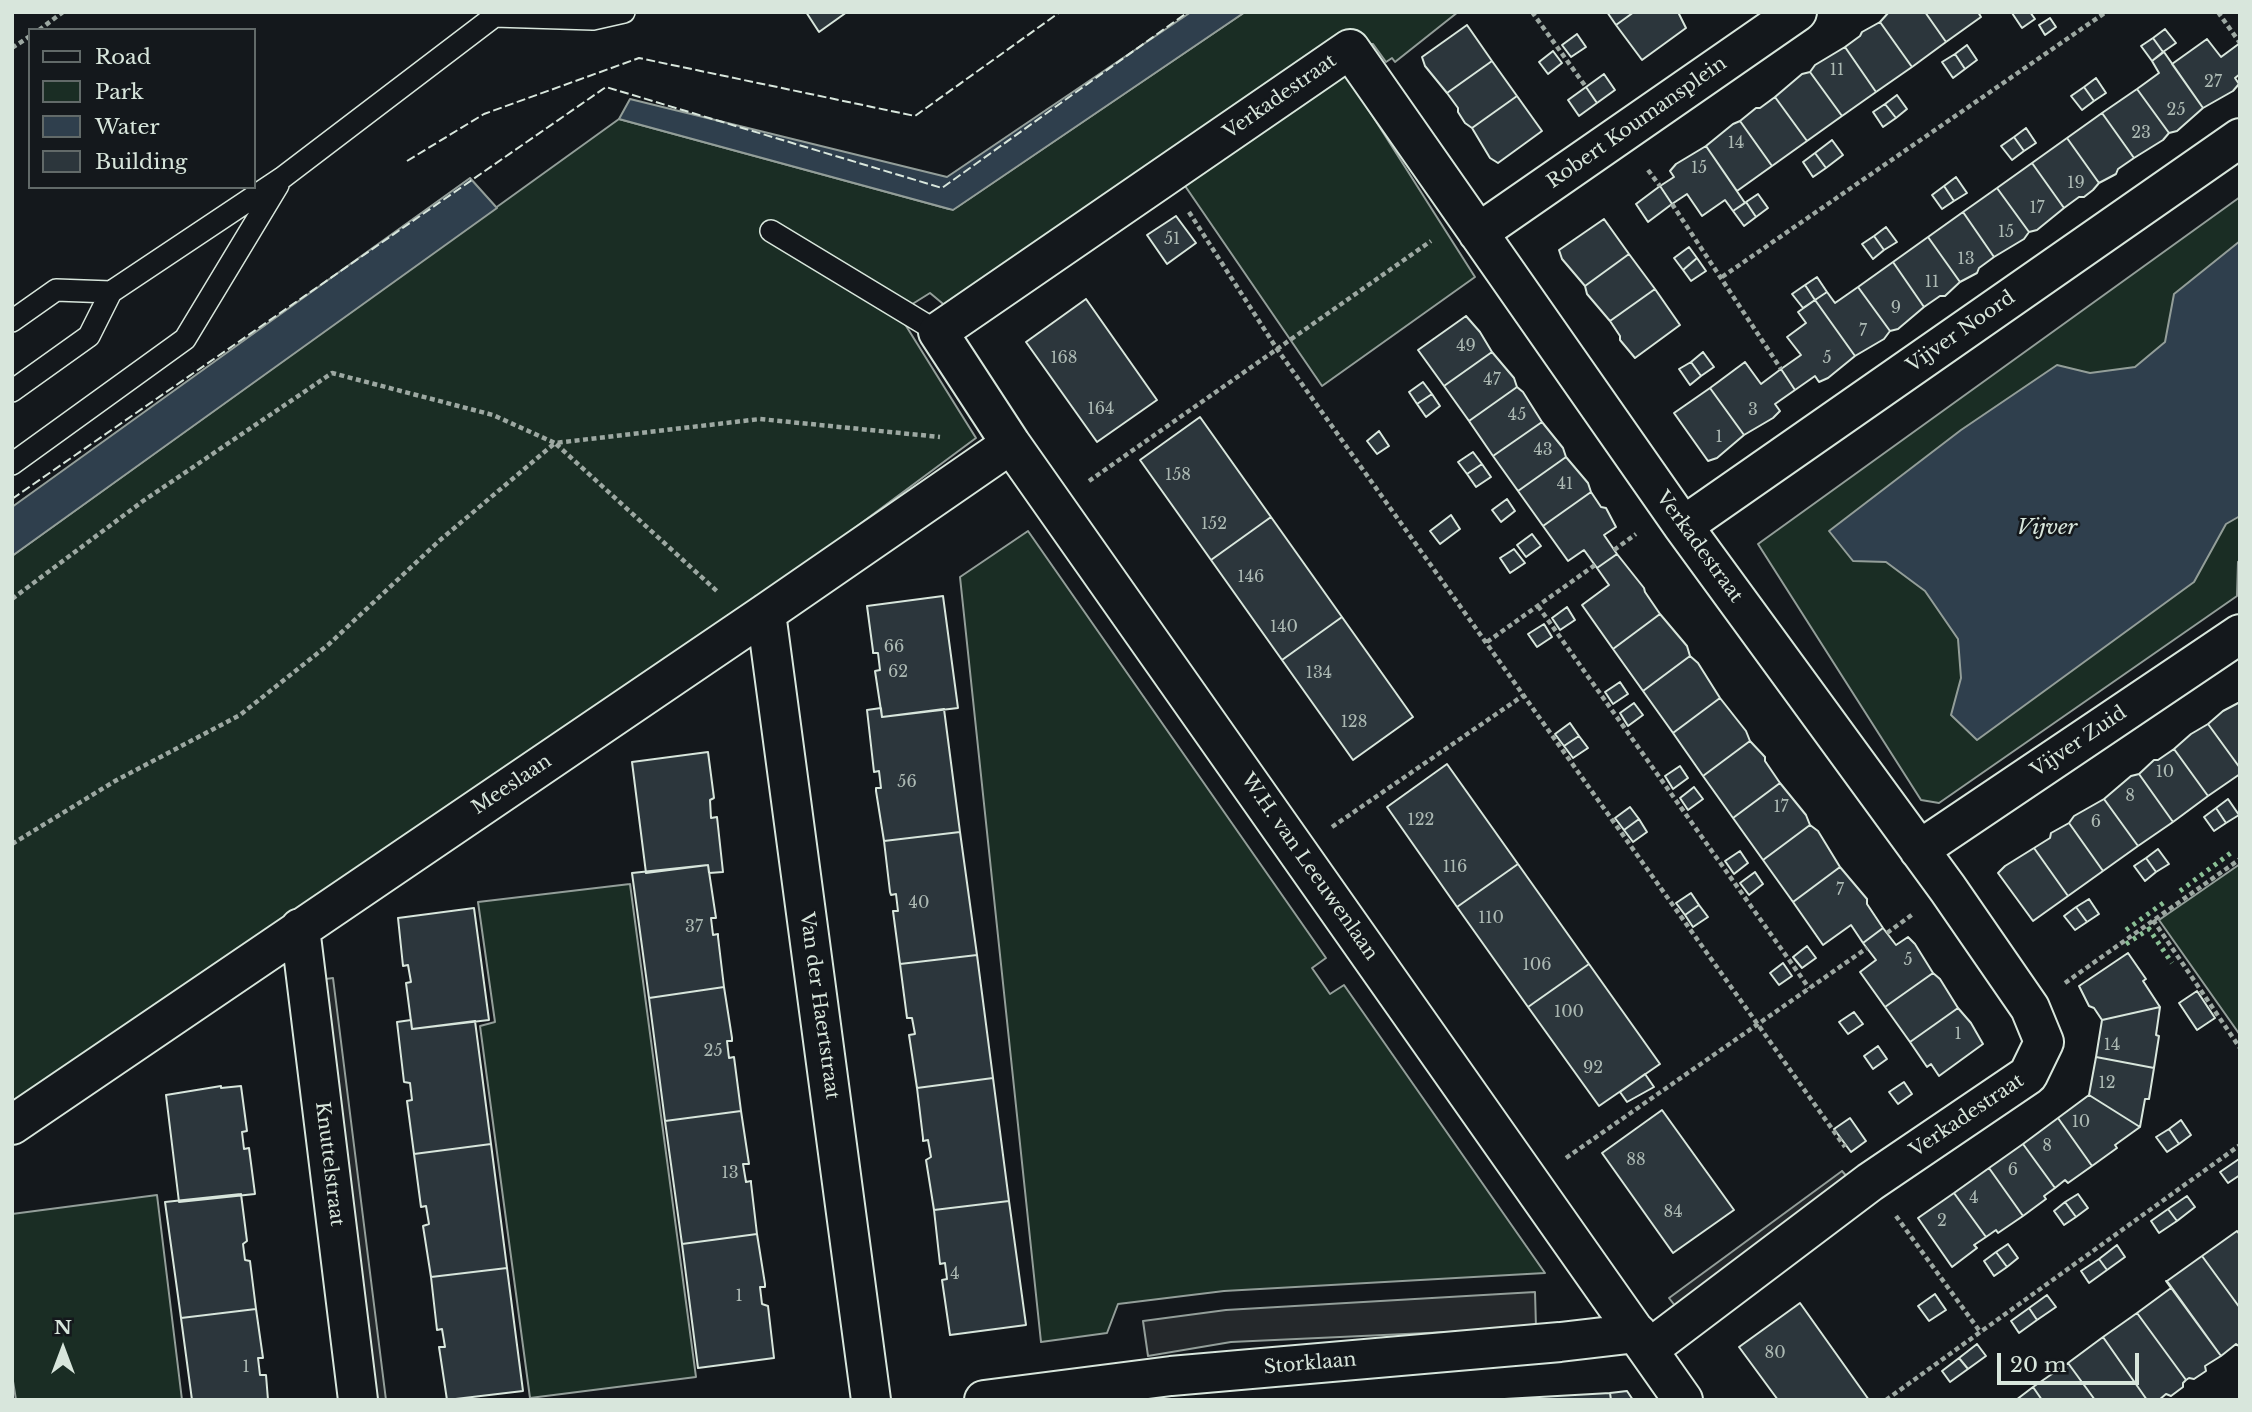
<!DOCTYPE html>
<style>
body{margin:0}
#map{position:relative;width:2252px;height:1412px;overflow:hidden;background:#14181c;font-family:"Libre Baskerville",serif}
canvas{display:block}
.frame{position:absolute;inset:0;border:14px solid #d8e6dc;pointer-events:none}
.legend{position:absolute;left:28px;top:28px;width:228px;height:161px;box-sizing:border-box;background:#14181c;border:2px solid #626a69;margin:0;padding:9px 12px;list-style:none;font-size:21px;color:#d8e6dc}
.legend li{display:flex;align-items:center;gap:14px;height:35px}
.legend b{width:35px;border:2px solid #626a69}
.north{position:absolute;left:28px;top:1314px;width:70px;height:70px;-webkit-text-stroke:5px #14181c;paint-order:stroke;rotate:0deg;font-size:19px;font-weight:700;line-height:28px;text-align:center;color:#d8e6dc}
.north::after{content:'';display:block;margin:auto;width:24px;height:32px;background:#d8e6dc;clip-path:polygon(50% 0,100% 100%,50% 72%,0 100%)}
.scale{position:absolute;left:1997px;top:1353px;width:142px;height:32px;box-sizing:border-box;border:4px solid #d8e6dc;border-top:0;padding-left:9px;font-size:21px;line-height:24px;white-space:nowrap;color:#d8e6dc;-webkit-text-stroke:5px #14181c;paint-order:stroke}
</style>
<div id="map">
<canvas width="2252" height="1412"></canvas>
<div class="frame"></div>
<ul class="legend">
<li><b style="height:9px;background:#14181c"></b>Road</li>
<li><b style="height:19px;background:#1a2d24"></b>Park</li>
<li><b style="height:19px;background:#2f3f4d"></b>Water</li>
<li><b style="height:19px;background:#2c363c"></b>Building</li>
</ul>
<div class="north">N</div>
<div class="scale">20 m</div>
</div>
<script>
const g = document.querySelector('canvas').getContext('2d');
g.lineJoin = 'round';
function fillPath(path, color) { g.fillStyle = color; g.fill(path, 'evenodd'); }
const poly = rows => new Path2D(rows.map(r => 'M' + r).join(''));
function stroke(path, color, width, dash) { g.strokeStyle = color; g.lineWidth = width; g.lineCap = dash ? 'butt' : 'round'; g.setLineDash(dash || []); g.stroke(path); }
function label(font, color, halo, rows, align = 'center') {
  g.font = font + ' "Libre Baskerville",serif'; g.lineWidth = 5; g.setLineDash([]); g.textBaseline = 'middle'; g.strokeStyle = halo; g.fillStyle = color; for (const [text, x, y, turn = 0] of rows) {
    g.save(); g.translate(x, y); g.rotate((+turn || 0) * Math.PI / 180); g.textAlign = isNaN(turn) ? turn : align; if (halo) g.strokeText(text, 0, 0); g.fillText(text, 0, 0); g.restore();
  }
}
const green = poly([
 [1245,12,1458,12,1395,62,1392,58,1386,62,1373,44,1353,43,948,308,930,293,898,313,976,438,748,607,12,1111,12,556,619,119,949,209,957,207,1245,12],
 [1344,71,1475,277,1322,386,1181,180,1344,71],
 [2240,197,2240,561,2238,562,2237,596,1939,803,1921,800,1758,544,2240,197],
 [1028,531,1326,958,1312,968,1330,994,1344,985,1545,1273,1224,1291,1118,1304,1107,1333,1041,1342,960,577,1028,531],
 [2240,864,2240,1035,2159,920,2240,864],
 [630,884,696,1377,530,1398,480,1026,495,1022,478,902,630,884],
 [157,1195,182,1400,16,1400,12,1375,12,1214,157,1195]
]);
const parking = poly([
 [333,978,386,1400,374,1400,318,980,333,978],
 [1842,1171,1850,1180,1676,1307,1669,1298,1842,1171],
 [1535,1292,1536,1328,1231,1342,1148,1356,1143,1321,1226,1310,1535,1292]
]);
const water = poly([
 [1191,12,1245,12,953,210,619,119,630,99,947,177,1191,12],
 [470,178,497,208,12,556,12,507,470,178],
 [2240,241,2240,516,2226,524,2194,582,1977,740,1951,715,1961,678,1958,639,1925,591,1886,562,1853,561,1829,531,1961,430,2057,365,2090,373,2135,367,2165,342,2174,294,2240,241]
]);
const building = poly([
 [806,12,847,12,819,32,806,12],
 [1607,12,1634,12,1616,25,1607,12],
 [1634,12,1678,12,1686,28,1642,60,1616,25,1634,12],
 [1889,12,1925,12,1946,42,1912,67,1880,22,1889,12],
 [1925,12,1978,12,1981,17,1946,42,1925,12],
 [2014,12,2030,12,2035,19,2022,28,2012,13,2014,12],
 [2050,18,2056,27,2045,35,2039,25,2050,18],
 [1880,22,1912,67,1876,92,1845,47,1860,36,1862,32,1880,22],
 [1467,25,1492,61,1447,93,1425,66,1422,57,1467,25],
 [2165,29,2176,43,2163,52,2153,38,2165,29],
 [1577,34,1586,47,1571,57,1562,45,1577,34],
 [2153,38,2163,52,2152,61,2141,46,2153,38],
 [2207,39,2221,57,2240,43,2240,74,2235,78,2239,84,2233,91,2203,108,2172,64,2207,39],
 [1967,45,1977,60,1965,69,1955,54,1967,45],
 [1845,47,1876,92,1842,116,1810,72,1815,65,1845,47],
 [1553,51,1562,63,1548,74,1539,62,1553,51],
 [2164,52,2203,108,2177,131,2169,133,2137,89,2159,73,2152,61,2164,52],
 [1955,54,1965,69,1953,78,1942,62,1955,54],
 [1492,61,1517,96,1472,128,1465,123,1458,112,1458,108,1447,93,1492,61],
 [1810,72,1842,116,1807,141,1775,97,1802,74,1810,72],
 [1604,74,1615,90,1597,103,1586,87,1604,74],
 [2096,78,2106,93,2094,101,2084,87,2096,78],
 [1586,87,1597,103,1579,116,1568,100,1586,87],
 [2084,87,2094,101,2082,110,2071,96,2084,87],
 [2137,89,2169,133,2163,140,2134,158,2102,113,2137,89],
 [1897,95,1907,109,1896,118,1885,104,1897,95],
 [1517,96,1542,131,1498,163,1490,158,1472,128,1517,96],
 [1775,97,1807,141,1772,166,1740,121,1756,108,1760,108,1775,97],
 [1885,104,1896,118,1883,127,1873,112,1885,104],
 [2102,113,2134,158,2118,169,2116,174,2099,183,2067,138,2102,113],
 [1740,121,1772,166,1737,191,1706,146,1733,124,1740,121],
 [2026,128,2036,143,2024,151,2014,137,2026,128],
 [2014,137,2024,151,2012,160,2001,146,2014,137],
 [2067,138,2099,183,2093,190,2084,197,2079,197,2064,208,2032,163,2067,138],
 [1832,140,1843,155,1826,168,1815,153,1832,140],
 [1706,146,1745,203,1733,211,1725,200,1702,216,1687,194,1672,204,1660,186,1674,177,1670,171,1676,164,1706,146],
 [1815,153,1826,168,1813,177,1803,162,1815,153],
 [2032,163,2064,208,2037,230,2029,232,1997,188,2032,163],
 [1956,177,1967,193,1954,201,1944,186,1956,177],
 [1660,186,1672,204,1648,222,1636,204,1660,186],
 [1944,186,1954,201,1942,209,1932,195,1944,186],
 [1997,188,2029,232,2024,239,1994,257,1963,212,1997,188],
 [1758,194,1768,208,1756,217,1746,202,1758,194],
 [1746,202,1756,217,1744,226,1733,211,1746,202],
 [1963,212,1994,257,1979,268,1977,273,1960,282,1928,237,1963,212],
 [1176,216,1196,243,1167,264,1147,235,1176,216],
 [1604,219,1629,254,1585,286,1562,259,1559,250,1604,219],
 [1886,227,1897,242,1884,250,1874,236,1886,227],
 [1874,236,1884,250,1873,259,1862,244,1874,236],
 [1928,237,1960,282,1945,296,1940,296,1924,307,1893,262,1928,237],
 [1689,247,1697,258,1683,270,1674,258,1689,247],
 [1629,254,1655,289,1610,321,1587,294,1585,286,1629,254],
 [1697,258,1706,271,1691,281,1683,270,1697,258],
 [1893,262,1924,307,1898,329,1890,331,1858,287,1893,262],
 [1817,277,1827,292,1815,300,1805,285,1817,277],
 [1805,285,1815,300,1803,308,1792,294,1805,285],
 [1858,287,1890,331,1884,339,1855,356,1815,300,1827,292,1835,303,1858,287],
 [1655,289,1680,325,1635,358,1620,340,1620,336,1610,321,1655,289],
 [1086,299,1157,400,1097,442,1026,342,1086,299],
 [1815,300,1855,356,1828,378,1819,382,1815,376,1795,390,1781,369,1801,355,1787,337,1806,323,1798,312,1815,300],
 [1466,316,1480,332,1492,352,1444,386,1418,350,1466,316],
 [1492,352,1514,378,1517,387,1469,421,1444,386,1492,352],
 [1703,352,1714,367,1701,376,1691,362,1703,352],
 [1691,362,1701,376,1690,385,1679,369,1691,362],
 [1745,362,1761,384,1781,369,1795,390,1775,404,1780,411,1773,418,1744,435,1710,388,1745,362],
 [1423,382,1432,394,1417,404,1409,392,1423,382],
 [1517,387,1523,392,1542,422,1493,456,1469,421,1517,387],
 [1710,388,1744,435,1717,458,1708,461,1674,413,1710,388],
 [1432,394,1440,406,1426,417,1417,404,1432,394],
 [1200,417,1271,517,1211,560,1140,460,1200,417],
 [1542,422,1563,448,1566,457,1518,491,1493,456,1542,422],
 [1379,431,1389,446,1377,454,1367,441,1379,431],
 [1473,452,1482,464,1467,474,1458,462,1473,452],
 [1566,457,1588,483,1591,492,1543,526,1518,491,1566,457],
 [1482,464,1491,477,1476,487,1467,474,1482,464],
 [1591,492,1601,507,1606,508,1616,527,1604,535,1617,554,1597,568,1584,550,1568,561,1543,526,1591,492],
 [1507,499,1515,511,1501,522,1492,510,1507,499],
 [1451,515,1460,529,1440,544,1430,531,1451,515],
 [1271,517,1342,617,1282,660,1211,560,1271,517],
 [1532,534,1541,546,1526,557,1517,545,1532,534],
 [1514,549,1525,563,1510,573,1500,558,1514,549],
 [1617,554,1644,588,1645,592,1660,614,1613,649,1582,605,1609,585,1597,568,1617,554],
 [943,596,958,708,882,717,875,671,880,670,878,653,873,653,873,651,867,606,943,596],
 [1567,607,1575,620,1560,630,1552,618,1567,607],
 [1660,614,1687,646,1690,656,1643,691,1613,649,1660,614],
 [1342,617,1413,717,1353,760,1282,660,1342,617],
 [1544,624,1552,637,1537,647,1528,634,1544,624],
 [1690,656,1698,663,1720,698,1673,733,1643,691,1690,656],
 [1620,682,1628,694,1613,704,1605,692,1620,682],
 [1720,698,1746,731,1750,741,1703,776,1673,733,1720,698],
 [2240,702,2240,768,2208,724,2223,711,2240,702],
 [1634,703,1643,715,1628,726,1620,713,1634,703],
 [881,708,882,717,944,709,960,832,884,841,876,791,876,788,881,788,879,771,874,772,867,710,881,708],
 [1570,723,1579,736,1564,746,1555,734,1570,723],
 [2208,724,2240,768,2240,774,2208,796,2174,749,2191,734,2208,724],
 [1579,736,1588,748,1573,758,1564,746,1579,736],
 [1750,741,1765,757,1765,761,1780,783,1733,818,1703,776,1750,741],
 [2174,749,2208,796,2173,822,2139,774,2154,760,2158,760,2174,749],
 [708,752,714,798,710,800,711,818,717,817,723,872,709,873,708,865,646,873,632,762,708,752],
 [1447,764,1518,864,1457,907,1387,807,1447,764],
 [1680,766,1688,778,1673,789,1665,776,1680,766],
 [2139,774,2173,822,2138,846,2104,799,2131,776,2139,774],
 [1780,783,1806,815,1810,825,1763,860,1733,818,1780,783],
 [1694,787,1703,799,1688,810,1680,798,1694,787],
 [2104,799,2138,846,2103,871,2069,823,2074,816,2104,799],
 [2228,799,2239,815,2226,823,2216,808,2228,799],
 [1630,807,1639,819,1624,830,1615,818,1630,807],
 [2216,808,2226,823,2214,831,2204,817,2216,808],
 [1639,819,1647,832,1633,842,1624,830,1639,819],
 [2069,823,2103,871,2068,896,2034,848,2050,838,2051,833,2069,823],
 [1810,825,1818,831,1840,867,1793,902,1763,860,1810,825],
 [960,832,977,955,900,964,893,911,898,911,896,894,891,895,890,892,884,841,960,832],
 [2034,848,2068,896,2033,921,1998,873,2005,866,2034,848],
 [2158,849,2169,864,2156,872,2146,858,2158,849],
 [1740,851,1748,863,1734,874,1725,861,1740,851],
 [2146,858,2156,872,2145,881,2134,866,2146,858],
 [1518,864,1589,964,1528,1007,1457,907,1518,864],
 [708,865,716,918,711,918,713,935,718,934,718,937,724,987,649,998,632,873,708,865],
 [1840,867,1867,899,1867,904,1883,928,1863,943,1851,925,1823,945,1793,902,1840,867],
 [1755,872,1763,884,1749,895,1740,883,1755,872],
 [1691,893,1699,905,1685,915,1676,903,1691,893],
 [2089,899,2099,914,2087,922,2076,907,2089,899],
 [1699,905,1708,917,1693,927,1685,915,1699,905],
 [2076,907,2087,922,2075,930,2064,916,2076,907],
 [474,908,489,1020,412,1029,406,983,411,982,408,965,403,966,398,918,474,908],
 [1883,928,1896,945,1908,937,1915,944,1933,973,1885,1007,1860,972,1876,960,1863,943,1883,928],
 [1807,946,1816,958,1802,968,1793,957,1807,946],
 [2128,953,2146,979,2143,981,2160,1007,2102,1020,2094,1008,2089,1006,2079,986,2128,953],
 [977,955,993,1078,917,1088,909,1035,915,1034,912,1018,907,1018,900,964,977,955],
 [1783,963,1792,976,1779,985,1770,973,1783,963],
 [1589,964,1660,1064,1599,1106,1528,1007,1589,964],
 [1933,973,1940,979,1958,1008,1910,1042,1885,1007,1933,973],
 [724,987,732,1038,732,1041,727,1041,729,1058,734,1057,741,1111,665,1121,649,998,724,987],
 [2197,991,2215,1018,2197,1030,2179,1003,2197,991],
 [2160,1007,2156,1035,2159,1036,2154,1068,2096,1057,2102,1020,2160,1007],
 [1958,1008,1971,1023,1983,1044,1939,1076,1931,1064,1927,1067,1910,1042,1958,1008],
 [1854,1012,1863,1024,1848,1034,1839,1022,1854,1012],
 [411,1020,412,1029,475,1021,491,1144,414,1154,407,1101,412,1100,410,1083,404,1082,397,1022,411,1020],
 [1878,1046,1887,1059,1873,1069,1864,1056,1878,1046],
 [2096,1057,2154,1068,2149,1099,2145,1099,2140,1127,2089,1095,2096,1057],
 [1645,1074,1654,1087,1627,1102,1620,1092,1645,1074],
 [993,1078,1009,1201,934,1210,926,1160,931,1157,928,1140,923,1141,923,1138,917,1088,993,1078],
 [1904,1082,1912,1094,1898,1104,1889,1092,1904,1082],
 [221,1086,221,1088,241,1086,247,1131,242,1132,244,1149,249,1148,255,1194,179,1202,166,1095,221,1086],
 [2089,1095,2140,1127,2115,1145,2117,1148,2092,1166,2058,1118,2089,1095],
 [1662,1110,1734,1210,1673,1253,1602,1153,1662,1110],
 [741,1111,749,1164,743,1164,746,1182,751,1181,751,1183,757,1234,682,1244,665,1121,741,1111],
 [1850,1118,1866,1141,1851,1152,1834,1129,1850,1118],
 [2058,1118,2092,1166,2068,1183,2065,1180,2055,1188,2023,1144,2058,1118],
 [2181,1120,2191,1135,2179,1144,2169,1129,2181,1120],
 [2169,1129,2179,1144,2167,1152,2156,1137,2169,1129],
 [491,1144,507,1268,431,1277,423,1226,429,1224,426,1206,421,1207,414,1154,491,1144],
 [2023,1144,2055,1188,2044,1196,2046,1199,2023,1216,1989,1168,2023,1144],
 [2239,1159,2240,1175,2228,1183,2220,1172,2239,1159],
 [1989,1168,2023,1216,1998,1233,1996,1230,1986,1237,1954,1193,1989,1168],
 [1954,1193,1986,1237,1974,1245,1977,1248,1952,1267,1918,1218,1954,1193],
 [241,1194,247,1241,243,1244,245,1260,250,1261,256,1309,181,1318,165,1202,241,1194],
 [2078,1194,2088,1208,2076,1217,2065,1202,2078,1194],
 [2187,1196,2195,1207,2177,1221,2168,1209,2187,1196],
 [1009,1201,1026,1325,950,1335,942,1280,947,1279,945,1263,940,1264,934,1210,1009,1201],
 [2065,1202,2076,1217,2064,1225,2054,1211,2065,1202],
 [2168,1209,2177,1221,2159,1233,2151,1221,2168,1209],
 [2237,1231,2240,1235,2240,1308,2202,1256,2237,1231],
 [757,1234,765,1284,765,1287,760,1287,762,1304,768,1306,774,1358,698,1368,682,1244,757,1234],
 [2008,1244,2018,1258,2007,1267,1996,1252,2008,1244],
 [2117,1245,2125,1257,2107,1270,2099,1259,2117,1245],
 [1996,1252,2007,1267,1994,1276,1984,1261,1996,1252],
 [2202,1256,2240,1308,2240,1347,2236,1344,2221,1356,2167,1281,2202,1256],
 [2099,1259,2107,1270,2089,1283,2081,1271,2099,1259],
 [507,1268,523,1391,447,1400,439,1347,445,1347,442,1329,437,1330,431,1277,507,1268],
 [2166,1281,2221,1356,2205,1366,2206,1371,2194,1379,2189,1378,2186,1380,2137,1313,2171,1288,2166,1281],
 [1935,1294,1946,1310,1929,1321,1918,1306,1935,1294],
 [2047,1295,2056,1307,2037,1320,2029,1308,2047,1295],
 [1800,1303,1869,1400,1778,1400,1739,1347,1800,1303],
 [2029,1308,2037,1320,2019,1333,2011,1321,2029,1308],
 [256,1309,263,1358,258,1358,260,1375,266,1375,268,1400,192,1400,181,1318,256,1309],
 [2137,1313,2186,1380,2183,1383,2183,1387,2171,1396,2166,1394,2159,1400,2147,1400,2103,1337,2137,1313],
 [2103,1337,2147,1400,2095,1400,2068,1363,2103,1337],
 [1977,1344,1986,1356,1968,1369,1959,1358,1977,1344],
 [1959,1358,1968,1369,1950,1382,1942,1371,1959,1358],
 [2068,1363,2095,1400,2042,1400,2033,1387,2068,1363],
 [2033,1387,2042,1400,2016,1400,2033,1387],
 [1627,1391,1633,1400,1611,1400,1610,1393,1627,1391],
 [1610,1393,1611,1400,1487,1400,1610,1393]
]);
const path = poly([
 [1532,12,1586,87],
 [2218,12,2240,43],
 [39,30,63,12],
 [12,48,30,36],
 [1648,170,1660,186],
 [1672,204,1781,369],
 [1189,212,1277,349,1845,1147],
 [1722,277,2106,12],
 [1089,481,1431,241],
 [1614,550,1636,534],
 [12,599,143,501,332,373,493,415,555,443,760,419,940,437],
 [1538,606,1809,988],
 [1487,642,1595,565],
 [1332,827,1524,695],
 [12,844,115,781,240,715,328,645,439,541,555,443,719,593],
 [2153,920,2240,1048],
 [1887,933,1913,914],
 [2065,983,2240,859],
 [1566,1158,1867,948],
 [1896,1216,1981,1333],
 [1886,1400,2240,1145]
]);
const lane = poly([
 [494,16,593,19,624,12],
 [771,231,938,332],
 [12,321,56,290,111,292],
 [12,391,89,336,111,292,282,178,500,12],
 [12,464,185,339,278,185]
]);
const street = poly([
 [1478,233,1797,12],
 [1683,526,2240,138],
 [766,613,871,1400],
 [1919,850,2240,634],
 [300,928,358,1400],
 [12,1125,766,613,1011,444],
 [1649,1349,1870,1182,2028,1075,2044,1042,2030,1008,1948,889,1683,526,1350,49,938,332,1011,444,1683,1400],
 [984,1400,1171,1376,1560,1342,1637,1333]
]);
const hedge = poly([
 [2180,891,2232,852],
 [2126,930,2166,901],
 [2126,944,2149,929,2172,963]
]);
const fence = poly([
 [407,161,484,114,639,58,915,116,1060,12],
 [12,499,606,87,942,188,1188,12]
]);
const numberNames = [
 ["11",1837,70],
 ["27",2213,82],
 ["25",2176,110],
 ["23",2141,133],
 ["14",1736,143],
 ["15",1699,168],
 ["19",2076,183],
 ["17",2037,208],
 ["15",2006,232],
 ["51",1172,239],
 ["13",1966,259],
 ["11",1932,282],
 ["9",1896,308],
 ["7",1863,331],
 ["49",1466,346],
 ["168",1064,358],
 ["5",1827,358],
 ["47",1492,380],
 ["164",1101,409],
 ["3",1753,410],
 ["45",1517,415],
 ["1",1719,437],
 ["43",1543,450],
 ["158",1178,475],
 ["41",1565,484],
 ["152",1214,524],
 ["146",1251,577],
 ["140",1284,627],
 ["66",894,647],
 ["62",898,672],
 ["134",1319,673],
 ["128",1354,722],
 ["10",2165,772],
 ["56",907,782],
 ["8",2130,796],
 ["17",1781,807],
 ["122",1421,820],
 ["6",2096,822],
 ["116",1455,867],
 ["7",1840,890],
 ["40",919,903],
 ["110",1491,918],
 ["37",694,927],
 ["5",1908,960],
 ["106",1537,965],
 ["100",1569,1012],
 ["1",1958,1034],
 ["14",2112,1045],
 ["25",713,1051],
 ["92",1593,1068],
 ["12",2107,1083],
 ["10",2081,1122],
 ["8",2047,1146],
 ["88",1636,1160],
 ["6",2013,1170],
 ["13",730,1173],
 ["4",1974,1198],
 ["84",1673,1212],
 ["2",1942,1221],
 ["4",955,1274],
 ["1",739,1296],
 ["80",1775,1353],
 ["1",246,1367]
];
const streetNames = [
 ["Verkadestraat",1280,97,-35],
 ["Robert Koumansplein",1637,123,-35],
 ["Vijver Noord",1961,332,-35],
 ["Verkadestraat",1699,547,54],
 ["Vijver Zuid",2079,742,-34],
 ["Meeslaan",512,785,-34],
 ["W.H. van Leeuwenlaan",1309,867,55],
 ["Van der Haertstraat",819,1006,82],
 ["Verkadestraat",1967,1116,-34],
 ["Knuttelstraat",329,1164,83],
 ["Storklaan",1310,1364,-5]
];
const waterNames = [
 ["Vijver",2047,528]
];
fillPath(green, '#1a2d24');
stroke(green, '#939e99', 2);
fillPath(parking, '#24282b');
stroke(parking, '#939e99', 2);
fillPath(water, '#2f3f4d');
stroke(water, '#939e99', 2);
fillPath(building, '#2c363c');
stroke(building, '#d8e6dc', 2);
stroke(lane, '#d8e6dc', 24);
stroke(street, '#d8e6dc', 42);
stroke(path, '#9da8a2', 4.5, [5, 3.5]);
stroke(lane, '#14181c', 21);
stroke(street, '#14181c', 38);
stroke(hedge, '#8ac095', 5, [3.5, 5]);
stroke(fence, '#d8e6dc', 2, [9, 3.5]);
label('16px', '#adbab4', null, numberNames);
label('19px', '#d8e6dc', '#14181c', streetNames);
label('italic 21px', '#d8e6dc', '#14181c', waterNames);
</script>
